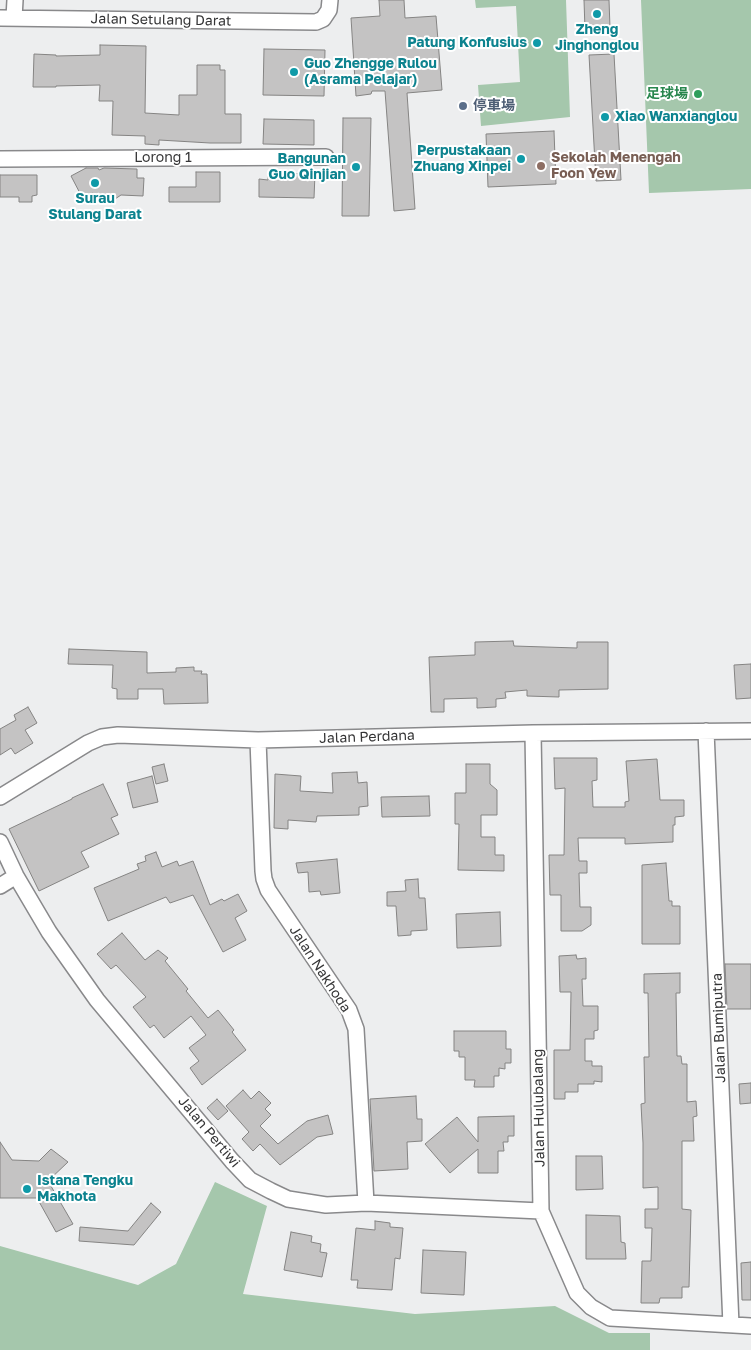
<!DOCTYPE html>
<meta charset="utf-8">
<style>
body{margin:0}
canvas{display:block;background:#edeeef}
</style>
<canvas width="751" height="1350"></canvas>
<script>
const g = document.querySelector('canvas').getContext('2d');
g.lineJoin = 'round';
function fillPath(path, color) { g.fillStyle = color; g.fill(path, 'evenodd'); }
const poly = rows => new Path2D(rows.map(r => 'M' + r).join(''));
function stroke(path, color, width, dash) { g.strokeStyle = color; g.lineWidth = width; g.lineCap = dash ? 'butt' : 'round'; g.setLineDash(dash || []); g.stroke(path); }
function label(font, color, halo, rows, align = 'center') {
  g.font = font + ' "Golos Text","Noto Sans SC",sans-serif'; g.lineWidth = 4; g.setLineDash([]); g.textBaseline = 'middle'; g.strokeStyle = halo; g.fillStyle = color; for (const [text, x, y, turn = 0] of rows) {
    g.save(); g.translate(x, y); g.rotate((+turn || 0) * Math.PI / 180); g.textAlign = isNaN(turn) ? turn : align; if (halo) g.strokeText(text, 0, 0); g.fillText(text, 0, 0); g.restore();
  }
}
const green = poly([
 [475,0,566,0,570,117,481,126,478,85,520,82,516,6,476,8],
 [641,0,751,0,751,189,649,193],
 [215,1182,267,1206,243,1294,415,1314,555,1306,609,1333,650,1333,650,1350,0,1350,0,1246,138,1285,176,1264]
]);
const building = poly([
 [379,0,404,0,405,18,436,16,442,90,407,93,415,209,394,211,385,91,372,91,371,94,356,96,351,18,380,16,379,0],
 [584,0,609,0,610,28,585,30,584,0],
 [100,45,146,46,145,113,179,115,179,95,197,95,197,65,220,65,220,70,225,70,225,114,241,114,241,143,210,143,159,140,159,145,145,144,145,136,112,135,113,101,99,101,100,85,56,86,56,87,33,87,34,54,56,55,56,56,100,55,100,45],
 [264,49,325,50,324,96,263,95,264,49],
 [614,54,621,180,596,181,589,55,614,54],
 [343,118,371,118,369,216,342,216,343,118],
 [264,119,314,120,314,145,263,144,264,119],
 [554,131,556,184,488,187,486,134,554,131],
 [86,168,98,168,99,170,104,168,137,169,137,178,144,178,143,196,121,195,112,201,109,195,98,202,93,193,83,199,71,176,86,168],
 [196,172,220,172,220,202,169,202,169,187,196,187,196,172],
 [268,173,315,174,314,198,259,197,259,179,268,180,268,173],
 [0,175,37,175,37,195,32,196,32,202,19,202,19,197,0,197,0,175],
 [513,641,514,646,577,648,577,642,608,642,608,689,559,690,559,697,527,696,527,690,505,692,506,698,496,699,496,707,477,708,477,698,444,699,444,712,431,712,429,657,475,655,475,642,513,641],
 [69,649,147,652,147,673,176,672,176,668,194,667,194,671,202,671,201,674,207,674,208,703,164,704,163,689,138,689,138,699,117,699,117,689,112,688,113,665,68,664,69,649],
 [751,664,751,698,736,699,734,665,751,664],
 [28,707,37,723,25,730,33,743,15,754,11,748,0,755,0,729,16,720,14,715,28,707],
 [554,758,597,758,597,780,592,781,593,807,625,807,625,802,629,801,626,761,657,759,660,800,684,800,684,816,675,817,675,825,673,825,673,842,625,844,625,838,578,838,579,861,587,861,587,873,579,873,580,907,591,907,591,925,582,931,561,931,561,895,550,895,549,855,564,855,565,788,555,789,554,758],
 [164,764,168,781,156,784,152,767,164,764],
 [466,764,490,764,490,784,497,790,497,815,481,815,481,837,495,837,495,855,504,855,504,871,458,870,459,824,455,824,455,793,466,793,466,764],
 [357,772,358,783,367,782,368,806,359,807,359,815,317,816,316,822,288,820,288,829,274,828,275,774,301,776,300,791,333,793,332,773,357,772],
 [152,776,158,802,133,808,127,783,152,776],
 [103,784,118,815,111,818,119,834,81,852,89,867,39,891,9,829,72,799,72,798,103,784],
 [429,796,430,816,382,817,381,797,429,796],
 [156,852,162,867,177,861,179,866,193,861,210,905,222,899,224,901,238,894,247,911,235,918,246,940,223,952,193,895,170,903,166,897,108,921,94,888,139,869,137,864,146,861,145,856,156,852],
 [337,859,340,893,321,895,320,891,309,892,308,872,298,873,296,863,337,859],
 [666,863,669,901,672,901,672,906,680,906,680,944,642,944,642,865,666,863],
 [418,879,419,898,425,898,427,930,411,931,411,935,398,936,396,906,387,906,387,892,406,891,405,880,418,879],
 [500,912,501,946,457,948,456,914,500,912],
 [122,933,145,960,158,950,168,958,165,961,188,989,186,991,208,1018,218,1010,234,1030,232,1032,246,1050,202,1085,190,1068,199,1061,189,1048,206,1035,191,1016,164,1038,154,1025,150,1028,133,1007,146,997,116,965,111,969,97,954,122,933],
 [576,955,577,959,586,958,586,979,582,979,583,1006,598,1006,598,1030,594,1031,594,1039,585,1039,585,1061,592,1061,592,1066,602,1066,602,1082,594,1081,594,1084,578,1084,578,1092,565,1092,565,1099,554,1099,554,1050,570,1050,571,992,560,992,559,956,576,955],
 [725,964,751,964,751,1009,727,1009,725,964],
 [680,973,680,993,676,993,677,1056,681,1056,682,1064,687,1064,687,1102,696,1101,697,1116,693,1117,694,1141,682,1141,682,1209,691,1210,689,1287,682,1287,682,1298,660,1298,659,1303,641,1303,642,1261,651,1261,652,1228,645,1228,645,1209,658,1209,658,1187,643,1188,643,1143,641,1104,645,1103,644,1057,649,1057,648,993,644,993,644,974,680,973],
 [454,1031,506,1031,506,1049,511,1049,511,1063,505,1063,505,1069,499,1068,499,1076,494,1076,494,1087,474,1087,475,1080,465,1080,465,1057,459,1057,459,1051,454,1051,454,1031],
 [751,1083,751,1103,740,1104,739,1084,751,1083],
 [243,1090,251,1099,259,1091,271,1103,265,1109,271,1115,260,1126,278,1144,307,1121,328,1115,333,1134,317,1137,280,1165,260,1144,253,1151,242,1139,249,1132,226,1106,243,1090],
 [416,1096,417,1119,422,1119,422,1141,407,1142,408,1169,374,1171,370,1099,416,1096],
 [217,1099,228,1111,218,1120,207,1108,217,1099],
 [514,1116,514,1136,508,1136,508,1142,503,1142,504,1151,498,1151,498,1173,478,1173,478,1149,450,1173,425,1144,457,1117,478,1142,478,1117,514,1116],
 [0,1142,12,1160,39,1161,51,1149,68,1162,48,1181,73,1224,56,1232,37,1198,0,1198,0,1142],
 [576,1156,602,1156,603,1189,576,1190,576,1156],
 [151,1203,161,1212,134,1245,79,1241,80,1227,128,1231,151,1203],
 [586,1215,620,1216,621,1242,625,1243,626,1259,586,1259,586,1215],
 [375,1221,390,1223,390,1227,403,1228,400,1259,395,1258,392,1290,357,1288,358,1280,351,1280,356,1228,375,1230,375,1221],
 [291,1232,312,1236,311,1242,321,1244,320,1252,327,1253,322,1277,284,1270,291,1232],
 [423,1250,466,1252,464,1295,421,1293,423,1250],
 [751,1262,751,1300,742,1300,741,1263,751,1262]
]);
const minor = poly([
 [0,18,316,22,323,19,329,10,330,0],
 [14,18,15,0],
 [0,159,326,157],
 [706,731,731,1325],
 [533,733,541,1211,577,1293,591,1307,610,1318,751,1326],
 [258,740,263,871,264,879,268,890,349,1010,356,1029,366,1203],
 [0,797,88,743,102,737,118,735,258,740,533,733,751,731],
 [0,842,16,876,49,932,97,1000,232,1161,250,1180,271,1191,288,1199,326,1205,366,1203,541,1211],
 [0,886,16,876]
]);
const markers = [
 [597,14,5,"#0f9aa8"],
 [537,43,5,"#0f9aa8"],
 [294,72,5,"#0f9aa8"],
 [698,94,5,"#2e9e5b"],
 [463,106,5,"#5c6f8a"],
 [605,117,5,"#0f9aa8"],
 [521,159,5,"#0f9aa8"],
 [541,166,5,"#8d6e63"],
 [356,167,5,"#0f9aa8"],
 [95,183,5,"#0f9aa8"],
 [27,1189,5,"#0f9aa8"]
];
const streetNames = [
 ["Jalan Setulang Darat",161,20,1],
 ["Lorong 1",163,158],
 ["Jalan Perdana",367,737,-2],
 ["Jalan Nakhoda",320,969,57],
 ["Jalan Bumiputra",719,1028,-92],
 ["Jalan Hulubalang",539,1108,-91],
 ["Jalan Pertiwi",209,1132,50]
];
const cultureNames = [
 ["Zheng",597,30,"center"],
 ["Jinghonglou",597,46,"center"],
 ["Patung Konfusius",527,43],
 ["Guo Zhengge Rulou",304,64,"left"],
 ["(Asrama Pelajar)",304,80,"left"],
 ["Xiao Wanxianglou",615,117,"left"],
 ["Perpustakaan",511,151],
 ["Zhuang Xinpei",511,167],
 ["Bangunan",346,159],
 ["Guo Qinjian",346,175],
 ["Surau",95,199,"center"],
 ["Stulang Darat",95,215,"center"],
 ["Istana Tengku",37,1181,"left"],
 ["Makhota",37,1197,"left"]
];
const leisureNames = [
 ["足球場",688,94]
];
const serviceNames = [
 ["停車場",473,106]
];
const educationNames = [
 ["Sekolah Menengah",551,158],
 ["Foon Yew",551,174]
];
fillPath(green, '#a5c7ac');
fillPath(building, '#c4c3c3');
stroke(building, '#858483', 1);
stroke(minor, '#89898b', 18);
stroke(minor, '#fff', 15);
for (const [x, y, r, color] of markers) { const dot = new Path2D(); dot.arc(x, y, r, 0, 2 * Math.PI); g.fillStyle = color; g.fill(dot); stroke(dot, '#fff', 2); }
label('14px', '#353536', '#fff', streetNames);
label('bold 14px', '#0d838f', '#fff', cultureNames, 'right');
label('bold 14px', '#27864d', '#fff', leisureNames, 'right');
label('bold 14px', '#4e5e75', '#fff', serviceNames, 'left');
label('bold 14px', '#785e54', '#fff', educationNames, 'left');
</script>
